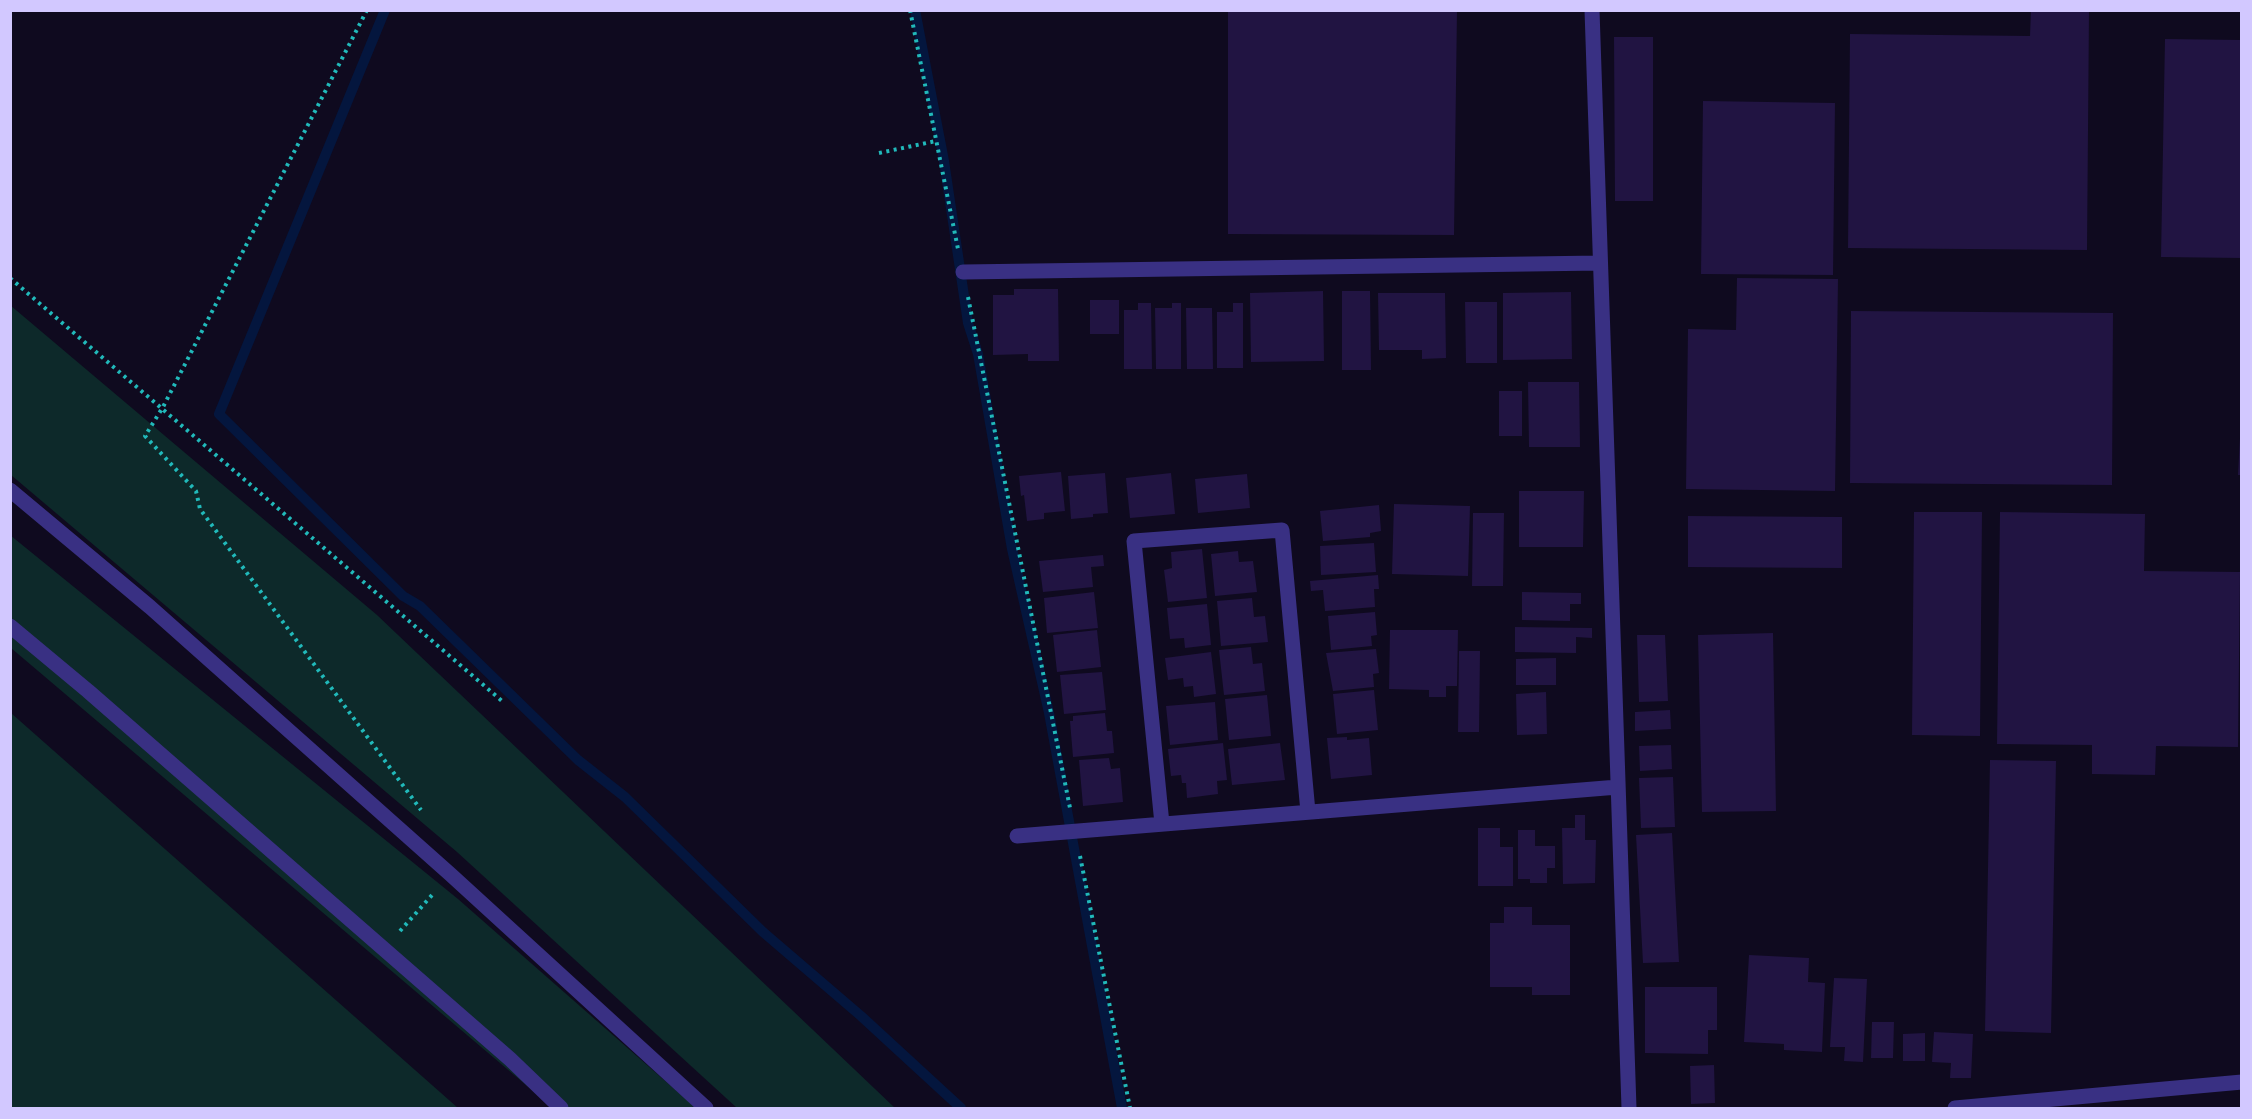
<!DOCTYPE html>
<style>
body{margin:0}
#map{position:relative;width:2252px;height:1119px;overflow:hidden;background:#0f0a1f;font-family:Ubuntu,sans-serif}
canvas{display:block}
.frame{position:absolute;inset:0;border:12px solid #d2c8ff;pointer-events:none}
</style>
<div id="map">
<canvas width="2252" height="1119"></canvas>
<div class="frame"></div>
</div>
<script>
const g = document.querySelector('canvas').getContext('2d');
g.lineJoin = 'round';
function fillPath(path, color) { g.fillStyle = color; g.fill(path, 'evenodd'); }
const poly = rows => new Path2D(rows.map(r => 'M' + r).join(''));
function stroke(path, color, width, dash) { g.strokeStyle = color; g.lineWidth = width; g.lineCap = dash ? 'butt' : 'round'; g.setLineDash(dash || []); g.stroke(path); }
const green = poly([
 [10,305,377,615,895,1108,737,1108,457,852,11,475],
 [10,535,458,899,696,1108,553,1108,11,648],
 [10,713,11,713,458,1108,11,1108]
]);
const stream = poly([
 [385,10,219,414,403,596,420,606,578,760,625,797,763,932,861,1016,961,1108],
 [915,10,944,161,968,323,978,354,1012,549,1049,713,1122,1108]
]);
const building = poly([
 [1228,10,1457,10,1454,235,1228,234],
 [2031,10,2089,10,2087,250,1848,248,1850,34,2030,36],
 [1614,37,1653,37,1653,201,1615,201],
 [2165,39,2242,40,2242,258,2161,257],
 [1703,101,1835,103,1833,275,1701,274],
 [1737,278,1838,279,1835,491,1686,489,1688,329,1736,330],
 [1014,289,1058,289,1059,361,1028,361,1028,354,993,355,993,295,1014,295],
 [1323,291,1324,361,1251,362,1250,293],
 [1342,291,1370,291,1371,370,1342,370],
 [1571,292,1572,359,1503,360,1503,293],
 [1378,293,1445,293,1446,358,1422,359,1422,350,1379,350],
 [1090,300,1119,300,1119,334,1090,334],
 [1465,302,1497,302,1497,363,1466,363],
 [1138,303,1151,303,1152,369,1124,369,1124,310,1138,310],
 [1172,303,1181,303,1181,369,1156,369,1155,308,1172,308],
 [1233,303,1243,303,1243,368,1217,368,1217,312,1233,312],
 [1186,308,1212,308,1213,369,1187,369],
 [1851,311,2113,313,2112,485,1850,483],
 [1528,382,1579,382,1580,447,1529,447],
 [1499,391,1522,391,1522,436,1499,436],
 [2240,438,2242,438,2242,475,2238,475],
 [1061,472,1065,511,1044,513,1044,519,1027,521,1024,495,1021,496,1019,476],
 [1105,473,1108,513,1093,514,1093,517,1071,519,1068,476],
 [1171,473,1175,514,1130,518,1126,478],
 [1247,474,1250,508,1198,513,1195,479],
 [1519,491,1584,491,1583,547,1519,547],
 [1394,504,1470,506,1468,576,1392,574],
 [1379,505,1381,531,1370,533,1370,537,1323,541,1320,511],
 [1914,512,1982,512,1980,736,1912,735],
 [2000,512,2145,514,2144,571,2240,572,2238,747,2156,746,2155,775,2092,774,2092,745,1997,744],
 [1473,513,1504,513,1503,586,1472,586],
 [1688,516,1842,517,1842,568,1688,567],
 [1374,543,1376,572,1321,575,1320,546],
 [1202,549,1207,598,1168,602,1164,570,1172,568,1171,552],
 [1238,551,1239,562,1253,561,1257,592,1215,596,1211,554],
 [1103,555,1104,566,1091,567,1093,587,1043,592,1039,561],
 [1378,575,1379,589,1374,589,1375,607,1325,611,1323,590,1311,591,1310,581],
 [1094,592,1098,628,1047,633,1044,598],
 [1522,592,1581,593,1581,604,1570,604,1570,621,1522,620],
 [1252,598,1254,617,1265,616,1268,642,1221,646,1217,601],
 [1207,604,1211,645,1185,648,1184,638,1170,639,1167,608],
 [1375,612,1377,635,1371,636,1372,646,1331,650,1328,616],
 [1515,627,1592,628,1592,638,1576,637,1576,653,1515,652],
 [1097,630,1101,667,1057,672,1053,635],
 [1390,630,1458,630,1457,686,1446,686,1446,697,1429,697,1429,690,1389,689],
 [1773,633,1776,811,1702,812,1698,635],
 [1637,635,1665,635,1668,701,1639,702],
 [1251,647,1253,664,1262,663,1265,691,1224,695,1219,650],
 [1376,649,1379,673,1373,674,1374,687,1333,691,1326,653],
 [1459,651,1480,651,1479,732,1458,732],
 [1211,652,1216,694,1194,697,1193,686,1184,687,1183,678,1168,680,1165,658],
 [1556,658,1556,685,1516,685,1516,659],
 [1102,672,1106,710,1064,714,1060,675],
 [1374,690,1378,730,1337,734,1333,694],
 [1546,692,1547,734,1517,735,1516,694],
 [1267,695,1271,736,1229,740,1225,699],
 [1215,702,1218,740,1170,745,1166,706],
 [1670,710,1671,729,1635,731,1635,712],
 [1105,713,1107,731,1112,731,1114,753,1073,757,1070,721,1073,721,1073,716],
 [1347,737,1347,740,1369,738,1372,775,1331,779,1327,738],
 [1223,743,1227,780,1217,781,1218,794,1187,798,1186,783,1182,783,1181,775,1171,776,1168,749],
 [1280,743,1285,780,1232,785,1228,749],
 [1671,745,1672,769,1640,771,1639,746],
 [1109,758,1111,769,1120,768,1123,802,1083,806,1079,760],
 [1990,760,2056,761,2051,1033,1985,1031],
 [1673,777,1675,827,1641,828,1639,778],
 [1575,815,1585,815,1585,840,1596,840,1595,883,1563,884,1562,828,1575,828],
 [1478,828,1500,828,1500,847,1513,847,1513,886,1478,886],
 [1518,830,1535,830,1535,846,1555,846,1555,868,1547,868,1547,883,1530,883,1530,879,1518,879],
 [1672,833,1679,962,1643,963,1636,835],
 [1504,907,1532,907,1532,925,1570,925,1570,995,1532,995,1532,987,1490,987,1490,923,1504,923],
 [1749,955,1809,958,1808,982,1825,983,1822,1052,1784,1050,1784,1044,1744,1042],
 [1834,978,1867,979,1863,1062,1844,1061,1845,1047,1830,1047],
 [1645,987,1717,987,1717,1030,1708,1030,1708,1054,1645,1053],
 [1872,1022,1894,1022,1893,1058,1871,1058],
 [1934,1032,1973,1034,1971,1078,1950,1078,1951,1063,1932,1062],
 [1925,1033,1925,1061,1903,1061,1903,1034],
 [1714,1065,1715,1103,1691,1104,1690,1066]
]);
const path = poly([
 [367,10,163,407,145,436,196,491,200,509,421,810],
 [910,10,958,249],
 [879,153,936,141],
 [10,278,502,701],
 [968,297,1070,808],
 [1080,856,1130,1108],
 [400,931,433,894]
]);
const service = poly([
 [10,626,88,691,510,1059,561,1108]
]);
const minor = poly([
 [1592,10,1629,1108],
 [963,272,1600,263],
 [10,490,150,607,450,874,706,1108],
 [1162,824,1134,541,1282,530,1308,812],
 [1017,836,1618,787],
 [1955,1108,2242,1082]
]);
fillPath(green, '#0d292a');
stroke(stream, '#04163e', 10);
fillPath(building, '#211442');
stroke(path, '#21b9ba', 4, [3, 4.5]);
stroke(service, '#393083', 15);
stroke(minor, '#393083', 15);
</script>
